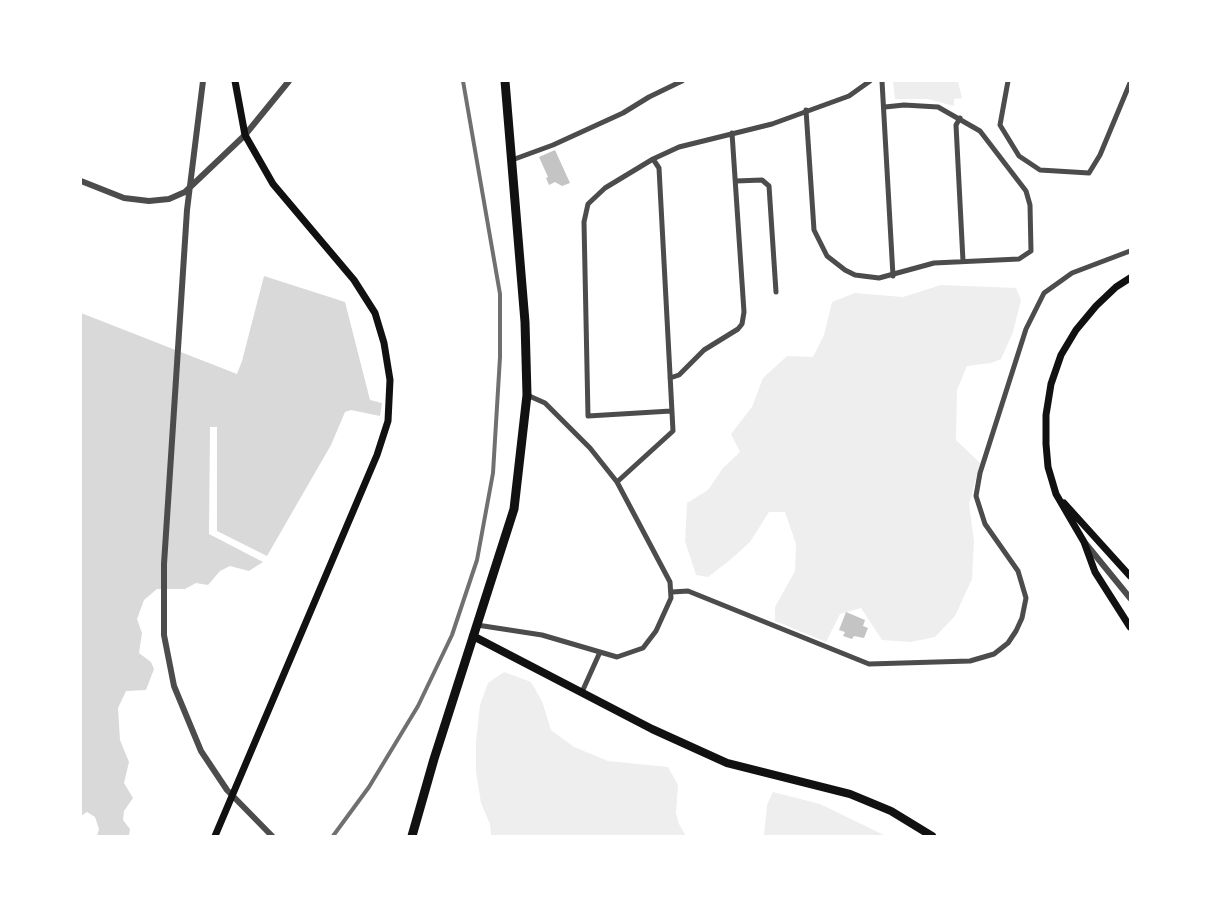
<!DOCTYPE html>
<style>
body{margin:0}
#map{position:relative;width:1211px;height:917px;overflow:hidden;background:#fff;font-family:Ubuntu,sans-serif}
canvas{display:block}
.frame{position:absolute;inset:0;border:82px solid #fff;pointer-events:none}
</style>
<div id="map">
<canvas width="1211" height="917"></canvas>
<div class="frame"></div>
</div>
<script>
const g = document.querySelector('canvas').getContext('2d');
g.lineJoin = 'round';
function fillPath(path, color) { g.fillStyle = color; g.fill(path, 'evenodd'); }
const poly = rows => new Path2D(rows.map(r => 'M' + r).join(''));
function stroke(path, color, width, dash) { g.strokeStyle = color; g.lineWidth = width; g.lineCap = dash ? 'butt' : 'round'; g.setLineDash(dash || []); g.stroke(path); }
const green = poly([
 [893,81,958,81,962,98,954,99,954,106,928,99,895,99],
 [941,285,1016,288,1021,300,1013,332,1001,359,991,363,967,366,957,390,956,440,980,463,969,504,974,541,972,579,955,616,935,637,911,642,882,640,861,608,840,614,826,642,775,621,775,607,795,571,796,544,785,512,769,512,750,542,730,560,708,577,696,575,685,541,687,503,708,490,723,468,740,452,731,434,752,407,763,378,787,356,813,357,824,335,832,302,855,293,903,297],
 [504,672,531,682,542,701,551,730,574,747,608,761,668,767,678,785,676,813,679,824,686,836,491,836,490,824,481,803,476,772,476,742,480,705,488,683],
 [773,792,820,804,886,836,764,836,767,805]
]);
const water = poly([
 [264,276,345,302,370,400,382,403,380,416,351,410,345,412,331,445,267,556,217,531,217,427,210,427,209,534,263,562,249,571,230,566,220,571,208,585,196,583,185,589,157,589,144,600,137,619,142,633,139,653,151,662,154,669,146,690,126,691,118,708,120,740,129,762,124,783,133,798,124,811,123,820,130,829,129,835,97,836,99,829,95,817,87,812,81,816,81,313,237,374,242,361]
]);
const building = poly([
 [555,150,570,183,562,186,555,182,549,185,546,178,548,177,539,157],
 [846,612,865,620,863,626,868,628,864,638,854,636,852,639,843,636,845,632,839,630]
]);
const minor = poly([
 [882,81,893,276],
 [1008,81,1000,125,1019,156,1040,170,1089,173,1100,155,1130,83],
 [806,110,814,230,827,256,845,270,855,275,879,278,934,263,1019,259,1031,251,1030,205,1026,191,980,131,938,107,904,105,885,107],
 [960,118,956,125,963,261],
 [512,160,553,145,623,113,649,97,682,81],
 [736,181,762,180,769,186,776,292],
 [670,378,679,375,704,350,738,329,742,324,744,312,732,133],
 [671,411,588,416,584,222,588,204,605,188,653,159,679,147,772,124,849,96,870,81],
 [617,482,673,431,659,168,653,159],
 [672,592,688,591,869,664,970,661,994,654,1008,643,1016,631,1022,618,1026,598,1018,571,985,524,976,496,980,473,1026,329,1044,293,1072,273,1130,251],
 [477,625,542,635,617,657,643,648,656,631,671,598,670,582,617,482,590,448,545,403,527,395],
 [582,692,600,652]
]);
const tertiary = poly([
 [203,81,187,210,164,564,164,635,174,686,201,751,227,790,272,836],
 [81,181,124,198,149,201,169,199,185,192,245,135,289,81],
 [1086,544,1130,598]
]);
const secondary = poly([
 [1130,278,1116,287,1096,306,1076,330,1061,355,1051,384,1046,415,1046,444,1048,467,1056,494,1084,542,1095,572,1130,627],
 [1064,503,1130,576],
 [215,836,377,455,388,421,390,380,384,343,375,313,354,280,273,184,245,135,235,81]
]);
const primary = poly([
 [473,636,652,729,727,763,850,794,891,811,932,836]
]);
const trunk = poly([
 [412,836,434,759,514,509,527,395,525,322,505,81]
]);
const rail = poly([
 [333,836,369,787,418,706,452,635,477,560,493,473,500,357,500,294,463,81]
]);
fillPath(green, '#eee');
fillPath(water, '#d9d9d9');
fillPath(building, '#c4c4c4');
stroke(minor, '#4c4c4c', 5);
stroke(tertiary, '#4c4c4c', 6);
stroke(secondary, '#111', 7);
stroke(primary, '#111', 8);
stroke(trunk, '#111', 9);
stroke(rail, '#707070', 4);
</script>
